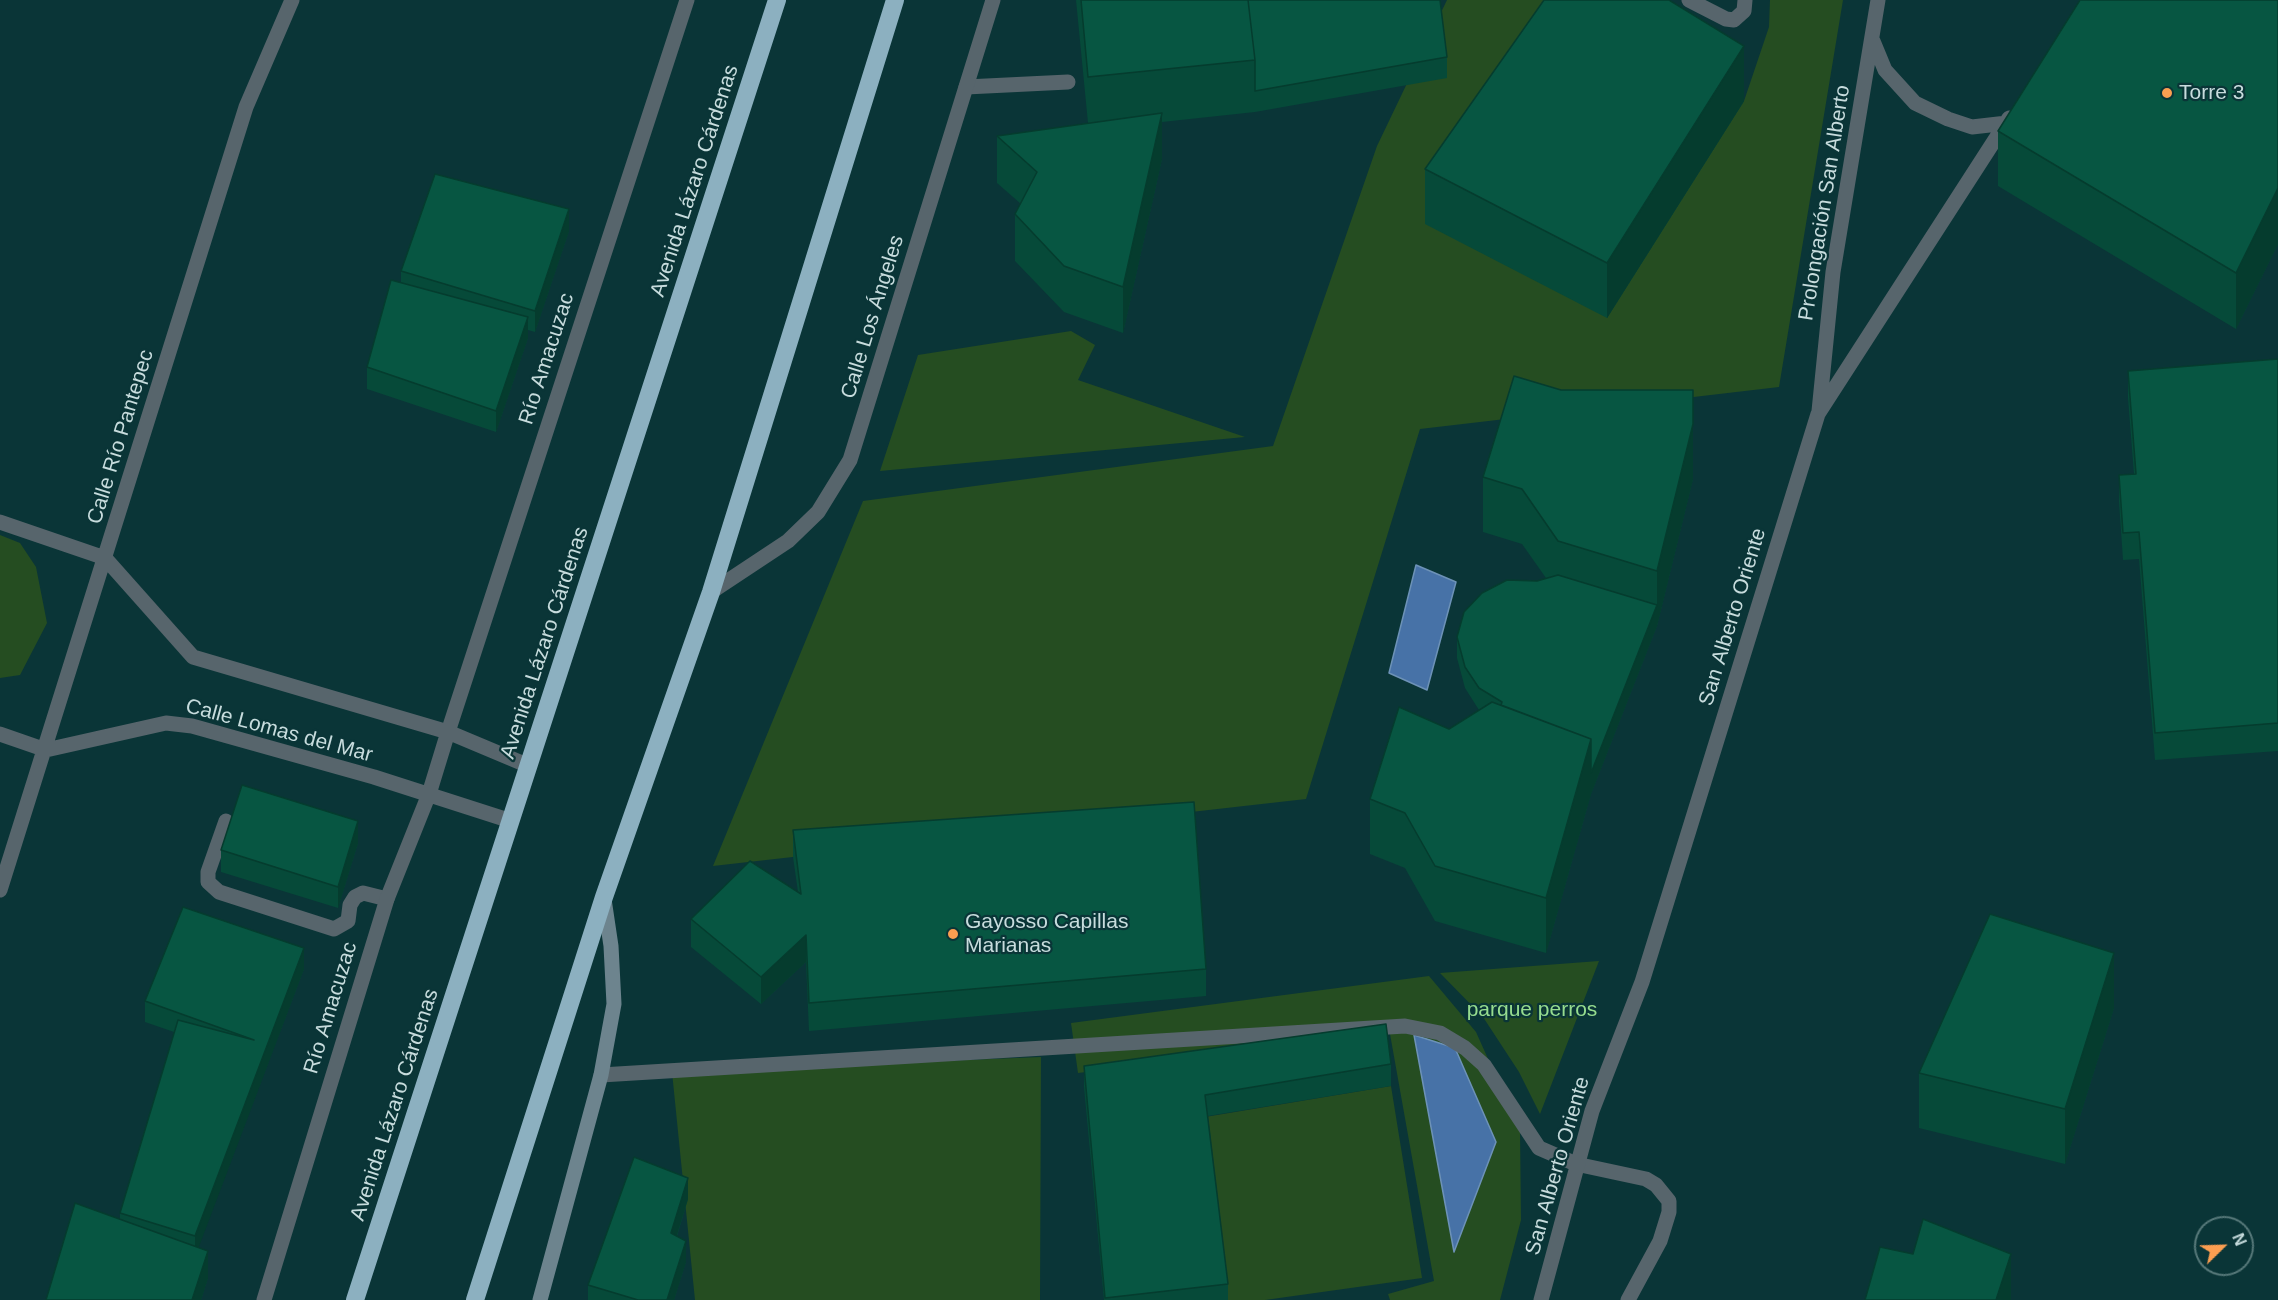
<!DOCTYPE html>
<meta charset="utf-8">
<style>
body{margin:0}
#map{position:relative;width:2278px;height:1300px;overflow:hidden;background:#0a3537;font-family:Helvetica,sans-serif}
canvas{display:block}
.north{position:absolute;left:2194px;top:1216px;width:60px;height:60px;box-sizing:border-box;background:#0a3537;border:2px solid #567879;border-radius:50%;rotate:67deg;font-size:16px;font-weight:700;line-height:24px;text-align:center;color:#c7dcdd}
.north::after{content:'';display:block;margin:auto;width:21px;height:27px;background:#fb9e51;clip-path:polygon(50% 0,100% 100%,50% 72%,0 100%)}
</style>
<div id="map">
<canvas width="2278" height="1300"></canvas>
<div class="north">N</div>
</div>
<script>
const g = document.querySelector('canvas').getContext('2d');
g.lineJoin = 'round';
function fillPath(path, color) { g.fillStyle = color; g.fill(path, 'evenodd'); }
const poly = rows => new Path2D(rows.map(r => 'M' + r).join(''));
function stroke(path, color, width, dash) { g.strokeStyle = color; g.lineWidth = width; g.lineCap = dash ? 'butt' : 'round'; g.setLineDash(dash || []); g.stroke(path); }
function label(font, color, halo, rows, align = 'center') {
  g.font = font + ' Helvetica,sans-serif'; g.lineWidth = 4.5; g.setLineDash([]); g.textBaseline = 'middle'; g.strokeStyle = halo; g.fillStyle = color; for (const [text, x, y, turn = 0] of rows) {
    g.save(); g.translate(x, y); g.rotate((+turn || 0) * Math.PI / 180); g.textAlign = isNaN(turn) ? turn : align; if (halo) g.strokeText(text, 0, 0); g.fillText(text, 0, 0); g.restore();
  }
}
const green = poly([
 [1447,0,1582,0,1607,318,1744,101,1769,27,1770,0,1843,0,1779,387,1420,429,1306,799,713,866,863,501,1273,446,1377,146],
 [1071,331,1095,345,1078,380,1245,437,880,471,918,355],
 [0,535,20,543,36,567,47,623,20,675,0,678],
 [1599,961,1540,1114,1519,1072,1483,1017,1440,973],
 [1429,976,1476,1032,1520,1130,1521,1220,1500,1300,1390,1300,1388,1294,1434,1281,1390,1034,1078,1073,1071,1023],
 [1041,1057,1040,1300,695,1300,672,1072],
 [1391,1086,1422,1278,1265,1300,1228,1300,1205,1117]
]);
const water = poly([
 [1416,565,1456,582,1427,690,1389,673,1416,565],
 [1414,1035,1455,1048,1496,1142,1454,1252,1414,1035]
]);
const lane = poly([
 [1689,0,1726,19,1734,20,1744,11,1745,0],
 [966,87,1068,82],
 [226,821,208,872,208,882,219,892,334,929,348,921,350,905,355,897,363,893,387,899],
 [1576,1164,1646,1179,1656,1185,1669,1201,1669,1212,1660,1241,1628,1300]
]);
const street = poly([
 [1873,41,1885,70,1915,103,1948,119,1972,127,2007,123],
 [1819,411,1833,272,1878,0],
 [0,522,105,558,193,657,448,732,687,0],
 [711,592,788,541,818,512,850,460,993,0],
 [0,734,46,750,166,723,192,726,374,777,511,821],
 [0,890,246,107,292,0],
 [601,1075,1405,1026,1440,1033,1465,1048,1484,1065,1539,1148,1576,1164],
 [264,1300,387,899,429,794,448,732,529,766],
 [1541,1300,1592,1111,1642,982,1818,414,2009,118]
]);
const secondary = poly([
 [540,1300,601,1075,614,1004,611,946,604,899]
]);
const highway = poly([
 [355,1300,777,0],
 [475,1300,604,897,711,592,895,0]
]);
const wall = poly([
 [1076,0,1440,0,1447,57,1447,78,1255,112,1162,122,1162,159,1123,333,1064,312,1015,261,1015,214,1021,204,997,183,997,136,1088,123],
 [2278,0,2278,244,2236,329,1998,186,1998,131],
 [1744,101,1607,318,1425,224,1425,169],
 [569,231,535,332,528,330,528,338,496,432,367,389,367,367,401,282,401,271],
 [2278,359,2278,751,2155,760,2139,559,2123,560,2119,502,2119,475,2134,474,2128,398,2128,371],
 [1483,477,1693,479,1657,626,1591,794,1546,953,1435,921,1405,868,1370,854,1370,799,1449,729,1479,710,1465,688,1457,658,1457,637,1537,581,1546,578,1522,544,1483,532],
 [793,830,1206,969,1206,996,809,1031,806,962,761,1004,691,947,691,919,798,892,793,857],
 [358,843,338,908,221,872,221,850],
 [304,969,198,1248,208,1278,201,1300,46,1300,120,1219,120,1213,174,1032,145,1022,145,1001],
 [2114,1008,2065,1164,1919,1128,1919,1073],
 [1391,1064,1391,1086,1208,1116,1228,1284,1228,1300,1104,1300,1084,1087,1084,1066],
 [688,1199,677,1236,686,1262,674,1300,588,1300,588,1285]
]);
const shadedWall = poly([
 [1744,46,1744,101,1607,318,1607,263],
 [1162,113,1162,159,1123,333,1123,287],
 [2278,188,2278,244,2236,329,2236,273],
 [569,209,569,231,535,332,535,311],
 [528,317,528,338,496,432,496,411],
 [1693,390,1693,479,1657,626,1591,794,1546,953,1546,898,1591,739,1657,605,1657,571],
 [358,821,358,843,338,908,338,887],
 [806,935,806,962,761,1004,761,977],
 [304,948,304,969,195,1257,195,1236],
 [2114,953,2114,1008,2065,1164,2065,1109],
 [688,1178,688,1199,671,1254,671,1233],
 [686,1241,686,1262,674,1300,667,1300],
 [208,1251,208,1278,201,1300,192,1300],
 [2011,1254,2011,1300,1996,1300]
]);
const building = poly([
 [1081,0,1248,0,1255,60,1088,77,1081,0],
 [1248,0,1440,0,1447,57,1255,91,1255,60,1248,0],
 [1544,0,1669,0,1744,46,1607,263,1425,169,1544,0],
 [2080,0,2278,0,2278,188,2236,273,1998,131,2080,0],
 [1162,113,1123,287,1064,266,1015,214,1037,172,997,136,1162,113],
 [435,174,569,209,535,311,401,271,435,174],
 [391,280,528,317,496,411,367,367,391,280],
 [2278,359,2278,723,2155,733,2139,532,2123,533,2119,475,2136,474,2128,371,2278,359],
 [1514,376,1561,390,1693,390,1693,424,1657,571,1558,541,1522,489,1483,477,1514,376],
 [1558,575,1657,605,1591,773,1591,739,1501,705,1502,702,1479,688,1465,667,1457,637,1464,612,1482,593,1507,580,1537,581,1558,575],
 [1492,702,1591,739,1546,898,1435,866,1405,813,1370,799,1399,707,1449,729,1492,702],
 [242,785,358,821,338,887,221,850,242,785],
 [1194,802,1206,969,809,1003,806,935,761,977,691,919,750,861,801,894,793,830,1194,802],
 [183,907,304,948,195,1236,120,1213,178,1020,254,1040,145,1001,183,907],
 [1990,914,2114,953,2065,1109,1919,1073,1990,914],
 [1386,1024,1391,1064,1205,1095,1228,1284,1105,1298,1084,1066,1386,1024],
 [634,1157,688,1178,671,1233,686,1241,667,1300,638,1300,588,1285,634,1157],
 [75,1203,208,1251,192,1300,46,1300,75,1203],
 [1923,1219,2011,1254,1996,1300,1865,1300,1880,1247,1913,1254,1923,1219]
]);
const markers = [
 [2167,93,6,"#fb9e51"],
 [953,934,6,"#fb9e51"]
];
const poiNames = [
 ["Torre 3",2179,93],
 ["Gayosso Capillas",965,922],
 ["Marianas",965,946]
];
const streetNames = [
 ["Avenida Lázaro Cárdenas",695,181,-72],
 ["Prolongación San Alberto",1825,203,-81],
 ["Calle Los Ángeles",873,317,-73],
 ["Río Amacuzac",547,359,-72],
 ["Calle Río Pantepec",121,437,-73],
 ["San Alberto Oriente",1733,617,-73],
 ["Avenida Lázaro Cárdenas",545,643,-72],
 ["Calle Lomas del Mar",279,731,15],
 ["Río Amacuzac",331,1008,-73],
 ["Avenida Lázaro Cárdenas",395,1105,-72],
 ["San Alberto Oriente",1558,1166,-74]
];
const parkNames = [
 ["parque perros",1532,1010]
];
fillPath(green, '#254d21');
fillPath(water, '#4772a7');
stroke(water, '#6d92b7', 1.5);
stroke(lane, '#57656c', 15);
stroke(street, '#57656c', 15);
stroke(secondary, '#6d848e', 15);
stroke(highway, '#8cb0c0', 18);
fillPath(wall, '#064a39');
fillPath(shadedWall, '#053c2e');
fillPath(building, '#075642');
stroke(building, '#053c2e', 1.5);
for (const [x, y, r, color] of markers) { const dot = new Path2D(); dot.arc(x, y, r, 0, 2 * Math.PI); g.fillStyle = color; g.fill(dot); stroke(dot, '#0a3537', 2); }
label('21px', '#c7dcdd', '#0a3537', poiNames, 'left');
label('21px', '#c7dcdd', '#0a3537', streetNames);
label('21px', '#96dc8f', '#0a3537', parkNames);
</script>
